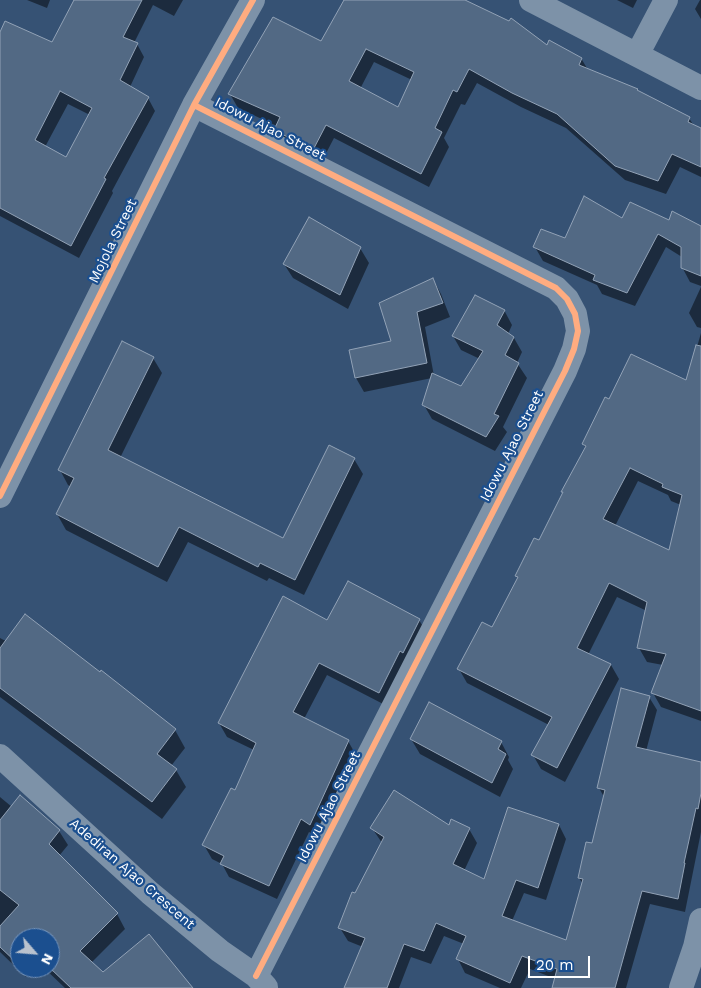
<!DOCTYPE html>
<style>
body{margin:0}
#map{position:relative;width:701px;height:988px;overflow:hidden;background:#365274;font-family:"Work Sans",sans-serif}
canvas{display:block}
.north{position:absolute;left:10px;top:928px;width:50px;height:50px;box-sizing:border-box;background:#1b4f8f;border:1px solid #7695bc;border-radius:50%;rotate:117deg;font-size:14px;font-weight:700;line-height:20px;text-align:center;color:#fff}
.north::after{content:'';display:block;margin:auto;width:18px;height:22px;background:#b9c2ce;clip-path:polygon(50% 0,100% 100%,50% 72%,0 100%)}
.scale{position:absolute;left:528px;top:956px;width:62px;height:22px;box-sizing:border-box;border:2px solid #fff;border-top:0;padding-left:6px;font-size:15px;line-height:18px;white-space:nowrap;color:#fff;-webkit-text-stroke:4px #1b4f8f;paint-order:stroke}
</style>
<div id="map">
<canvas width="701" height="988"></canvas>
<div class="north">N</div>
<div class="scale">20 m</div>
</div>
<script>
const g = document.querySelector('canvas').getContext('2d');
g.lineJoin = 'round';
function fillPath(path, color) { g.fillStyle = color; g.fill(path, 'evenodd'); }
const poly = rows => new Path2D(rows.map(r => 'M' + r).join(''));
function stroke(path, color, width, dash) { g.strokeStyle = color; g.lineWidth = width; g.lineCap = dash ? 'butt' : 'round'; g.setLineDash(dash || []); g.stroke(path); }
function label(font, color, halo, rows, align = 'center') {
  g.font = font + ' "Work Sans",sans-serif'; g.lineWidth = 4.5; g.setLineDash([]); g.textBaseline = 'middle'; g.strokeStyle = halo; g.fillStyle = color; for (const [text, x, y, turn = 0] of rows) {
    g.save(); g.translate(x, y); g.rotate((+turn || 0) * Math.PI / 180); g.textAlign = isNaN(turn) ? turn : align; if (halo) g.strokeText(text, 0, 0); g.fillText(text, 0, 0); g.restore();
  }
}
const shadow = poly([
 [27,0,50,0,47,8],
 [75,0,183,0,174,16,153,5,134,43,137,44,144,57,130,87,148,98,155,111,112,191,113,193,79,258,0,216,0,35,30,88],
 [68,104,90,115,67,159,45,147],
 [345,0,462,0,548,47,581,58,588,70,637,90,639,93,689,118,694,126,701,130,701,177,680,167,666,194,625,180,566,128,521,107,477,83,465,105,461,104,444,138,449,147,429,187,334,138,321,163,283,144,275,130,277,126,238,108,230,94,321,43],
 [374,62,412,80,398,109,360,89],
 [617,0,637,0,633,8],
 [700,0,701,0,701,19,695,9],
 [623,219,670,222,701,227,701,286,690,282,682,267,682,257,666,247,635,306,602,294,597,285,543,261,535,247,566,239],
 [360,248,369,263,348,309,293,278,284,264],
 [433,279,441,294,450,317,425,327,434,376,461,388,480,359,461,350,453,336,504,310,512,325,508,334,514,338,522,352,517,363,527,378,503,427,507,432,495,451,432,419,424,405,432,378,364,392,356,378,392,342],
 [701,287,701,328,697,327,689,313],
 [701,333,701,721,661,707,653,693,663,665,647,662,639,648,647,611,617,597,588,655,611,665,619,679,565,782,541,769,533,755,549,725,467,683,459,669,492,629,519,579,517,576,539,542,586,448,583,444,610,401,687,382],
 [638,481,668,495,671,501,681,505,670,552,615,526],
 [123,343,153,358,162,373,120,458,284,540,354,459,363,474,304,595,269,578,267,581,188,542,167,582,66,530,57,514,71,487,68,485,60,470],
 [419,620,427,633,387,706,327,675,304,719,348,741,356,755,318,837,309,832,277,899,229,877,222,864,212,859,204,845,235,792,254,750,227,737,219,723,328,622],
 [0,638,175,730,185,748,171,766,176,770,186,787,162,819,0,697],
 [649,697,657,710,646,751,701,763,701,832,685,912,650,904,626,988,553,988,556,979,530,969,521,988,500,988,465,973,458,959,464,944,444,936,431,964,411,957,399,988,346,988,363,947,348,941,340,928,382,843,372,828,449,826,469,829,477,843,464,871,484,881,509,809,559,825,566,839,546,900,524,893,512,921,566,942,583,884,579,878,593,845,604,797,599,788],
 [411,739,501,742,509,757,508,760,513,769,500,797,420,754],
 [0,797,12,807,59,831,68,845,59,856,117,914,125,929,91,963,103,973,191,988,65,988,44,968,50,968,50,938,20,938,20,968,34,968,26,977,0,952]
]);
const building = poly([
 [74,0,142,0,123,37,138,43,120,80,149,97,104,178,106,179,71,246,0,208,0,32,5,21,52,42,74,0],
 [60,91,92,108,66,157,35,140,60,91],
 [344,0,465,0,509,21,511,18,547,45,549,40,582,58,579,65,638,89,637,90,690,117,688,122,701,128,701,167,672,154,658,181,615,166,557,114,512,93,469,69,457,92,453,90,435,128,442,132,421,174,326,125,313,150,274,130,280,117,228,94,273,17,321,41,344,0],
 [366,49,414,72,398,107,349,81,366,49],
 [584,196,622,218,630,202,669,220,672,211,701,226,701,276,681,268,681,247,658,234,627,293,593,280,595,275,533,247,541,229,565,238,584,196],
 [309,217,361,247,340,295,283,264,309,217],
 [433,278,443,303,417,312,427,363,355,378,349,350,391,341,379,303,433,278],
 [475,295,505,310,497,325,514,337,505,355,519,363,494,414,499,416,486,437,422,405,432,373,461,386,483,351,452,336,475,295],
 [122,341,154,357,108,450,283,538,329,445,355,458,295,580,260,563,258,567,179,527,158,567,56,514,74,478,58,470,122,341],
 [696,345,701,346,701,711,651,693,666,654,637,648,647,602,609,583,577,648,611,664,557,768,531,755,552,717,457,669,482,622,492,627,518,577,515,576,534,538,539,540,563,492,561,492,586,446,582,444,605,397,609,399,631,354,686,380,696,345],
 [630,468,663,484,662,487,682,495,669,550,603,519,630,468],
 [348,581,420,619,403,653,400,651,379,693,319,663,293,712,349,740,310,825,301,819,269,886,220,864,224,856,202,845,231,788,235,790,256,743,218,723,283,596,327,620,348,581],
 [25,614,100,672,101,670,176,729,157,754,177,769,152,802,0,688,0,648,25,614],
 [621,688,650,696,636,747,701,762,701,793,698,809,696,808,684,863,685,863,678,899,642,891,615,988,552,988,557,969,522,956,510,983,456,959,466,936,436,923,424,951,404,944,387,988,344,988,365,938,338,928,352,892,355,893,384,837,370,828,394,790,449,825,451,819,470,828,453,864,484,879,508,807,559,824,538,888,516,880,502,916,566,940,583,879,578,878,586,842,592,843,605,790,597,788,621,688],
 [429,702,502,741,498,749,506,754,492,783,410,739,429,702],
 [20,795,60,830,49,844,118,913,80,951,103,972,149,934,193,988,71,988,50,968,50,938,20,938,20,959,17,963,0,947,0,926,19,905,0,890,0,820,20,795]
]);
const street = poly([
 [531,0,701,88],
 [637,55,666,0],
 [194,105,556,288,567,299,575,314,578,331,574,349,565,371,256,976],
 [0,496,194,105,253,0],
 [0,756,150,893,220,951,256,976,266,987],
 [681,988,695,947,701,920]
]);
const cycleway = poly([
 [194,105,556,288,567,299,575,314,578,331,574,349,565,371,256,976],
 [0,496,194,105,253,0]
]);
const streetNames = [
 ["Idowu Ajao Street",270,129,27],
 ["Mojola Street",113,241,-64],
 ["Idowu Ajao Street",512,446,-63],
 ["Idowu Ajao Street",329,807,-63],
 ["Adediran Ajao Crescent",132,874,41]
];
fillPath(shadow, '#0007');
fillPath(building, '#526984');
stroke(building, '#92a2b6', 1);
stroke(street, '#7d92a8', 24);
stroke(cycleway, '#ffac80', 6);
label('14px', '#fff', '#1b4f8f', streetNames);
</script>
